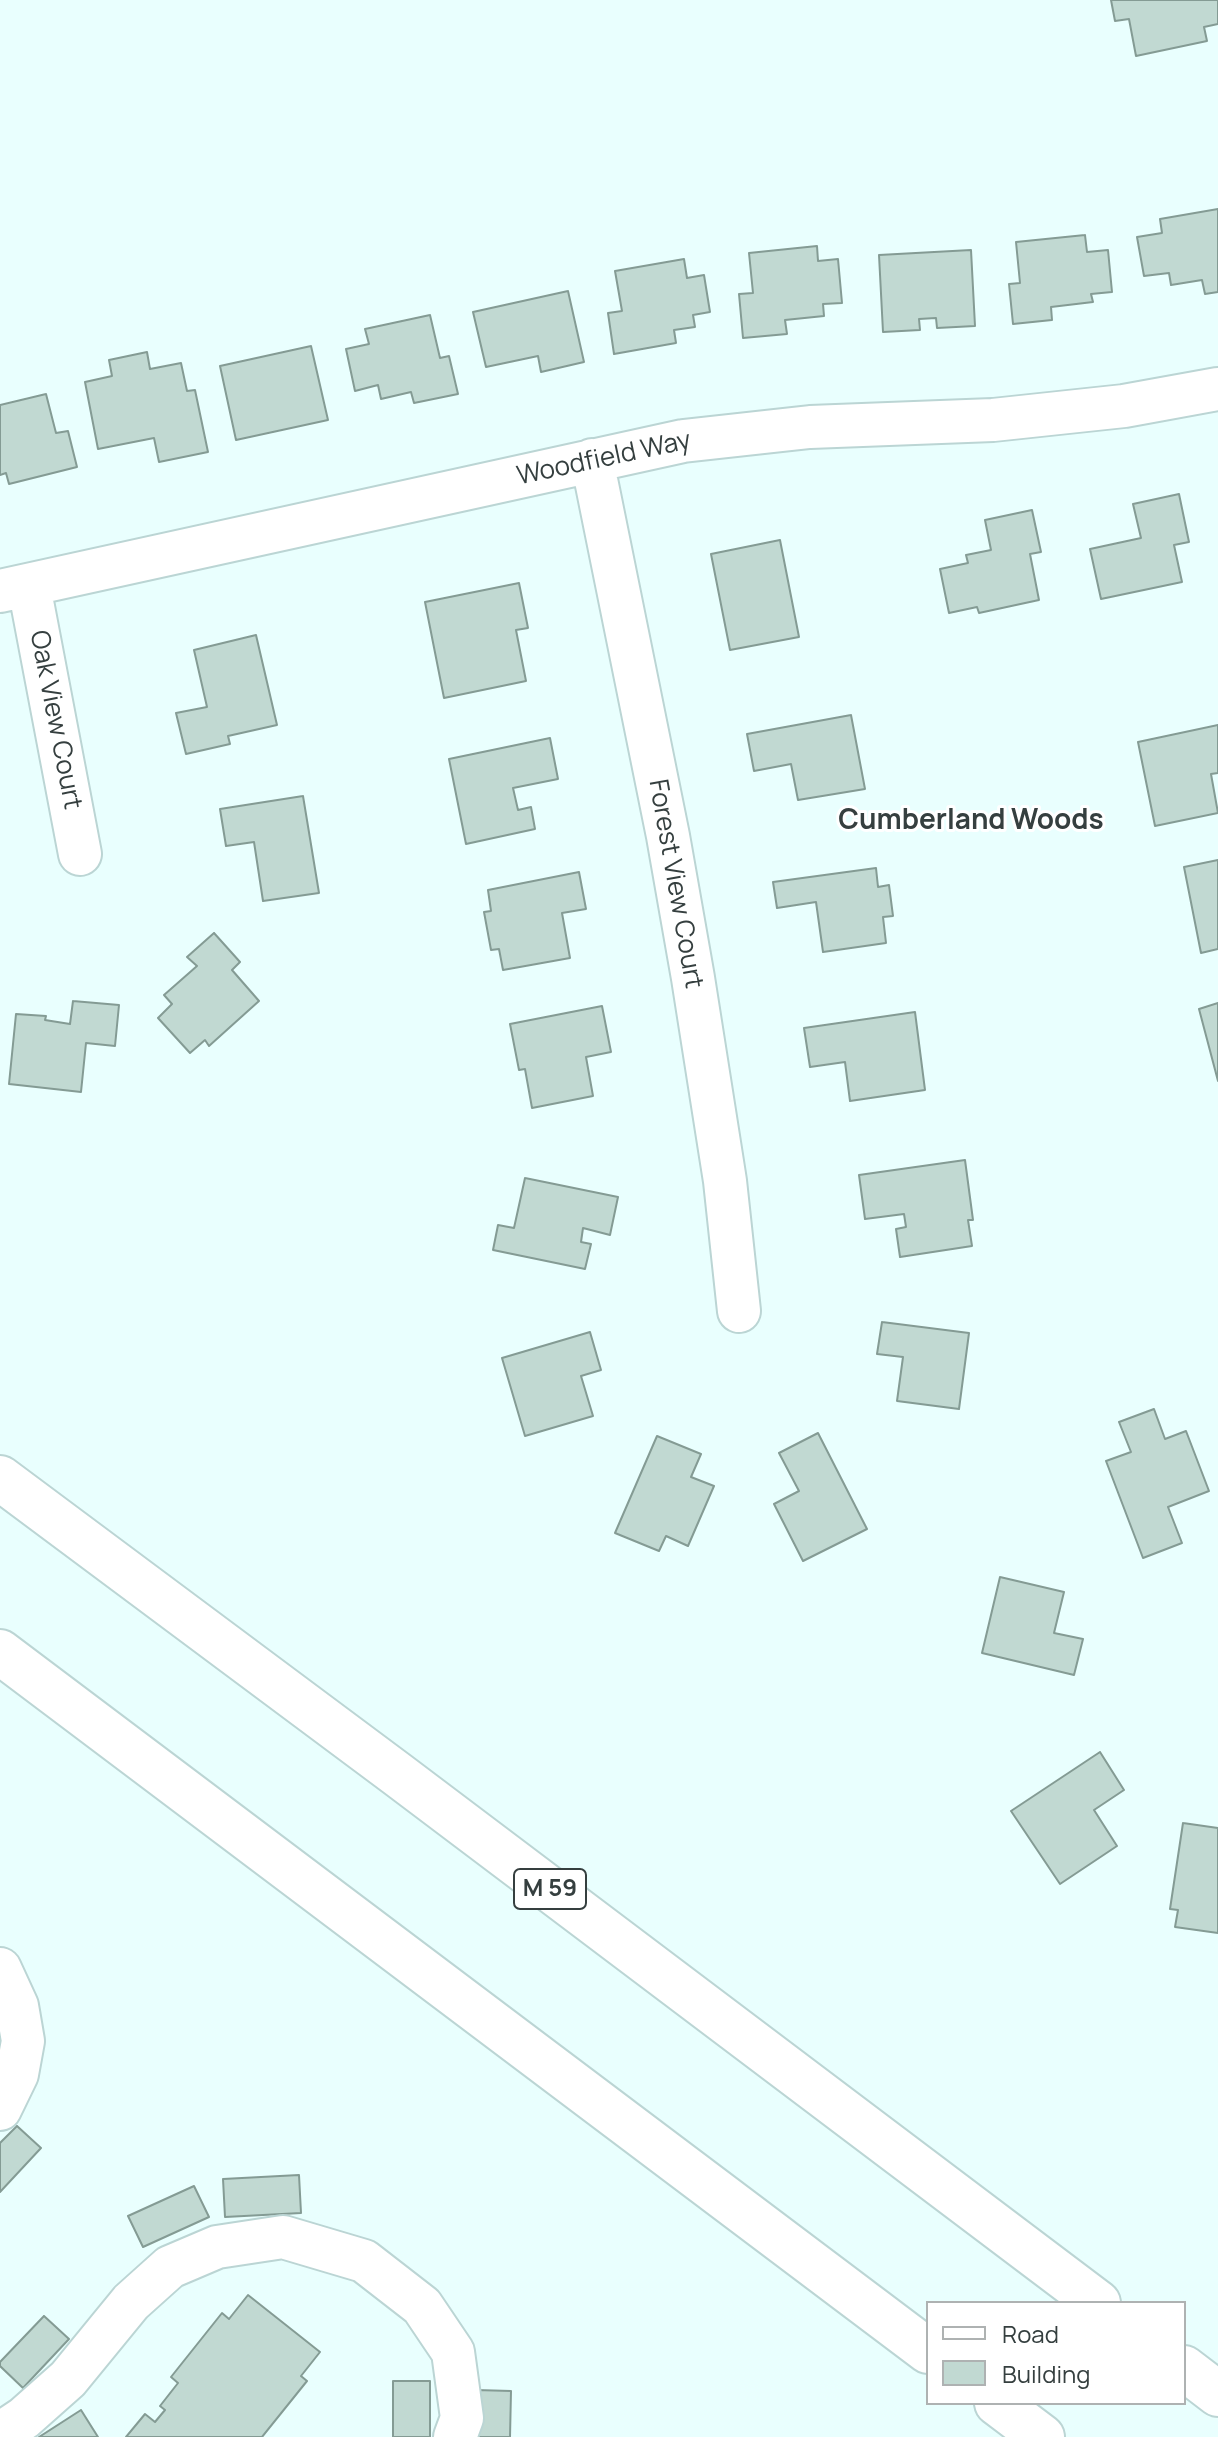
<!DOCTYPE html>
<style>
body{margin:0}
#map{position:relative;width:1218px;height:2437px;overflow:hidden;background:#e9fffe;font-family:Manrope,sans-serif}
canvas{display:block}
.legend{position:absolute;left:926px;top:2301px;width:260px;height:104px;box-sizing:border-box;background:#fff;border:2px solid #aeb2b2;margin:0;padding:10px 14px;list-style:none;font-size:24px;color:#353f3f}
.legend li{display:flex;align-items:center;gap:16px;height:40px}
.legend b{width:40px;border:2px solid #aeb2b2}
</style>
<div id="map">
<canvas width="1218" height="2437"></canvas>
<ul class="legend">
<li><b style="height:10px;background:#fff"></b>Road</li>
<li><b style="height:22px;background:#c1d9d2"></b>Building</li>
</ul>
</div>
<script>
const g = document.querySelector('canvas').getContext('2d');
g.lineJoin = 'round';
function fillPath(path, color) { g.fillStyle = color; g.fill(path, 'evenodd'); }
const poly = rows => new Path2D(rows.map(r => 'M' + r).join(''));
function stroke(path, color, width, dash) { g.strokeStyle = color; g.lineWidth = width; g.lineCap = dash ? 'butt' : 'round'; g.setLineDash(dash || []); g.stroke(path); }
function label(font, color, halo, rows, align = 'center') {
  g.font = font + ' Manrope,sans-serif'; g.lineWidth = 6; g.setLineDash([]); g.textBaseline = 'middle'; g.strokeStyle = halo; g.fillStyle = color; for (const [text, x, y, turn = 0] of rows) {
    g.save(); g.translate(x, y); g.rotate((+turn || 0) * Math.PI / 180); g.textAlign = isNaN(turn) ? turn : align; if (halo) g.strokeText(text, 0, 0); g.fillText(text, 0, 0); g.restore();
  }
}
const building = poly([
 [1111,0,1218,0,1218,24,1204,27,1207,41,1136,56,1129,19,1115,21,1111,0],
 [1218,209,1218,292,1205,294,1202,280,1171,285,1169,273,1144,276,1137,237,1162,233,1160,219,1218,209],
 [1085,235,1087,252,1108,250,1112,292,1091,294,1093,302,1051,307,1052,320,1013,324,1009,284,1020,283,1016,242,1085,235],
 [817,246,818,261,838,259,842,303,823,304,824,316,785,320,787,334,743,338,739,294,753,293,749,253,817,246],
 [971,250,975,326,937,328,936,318,919,319,920,330,883,332,879,255,971,250],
 [684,259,687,278,704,275,710,312,693,315,695,327,674,330,676,343,614,354,608,313,622,311,615,271,684,259],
 [568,291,584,362,541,372,538,356,486,367,473,312,568,291],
 [430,315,440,358,449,356,458,394,414,403,411,392,381,399,378,385,355,391,346,349,369,344,365,329,430,315],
 [311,346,328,420,236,440,220,366,311,346],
 [147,352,150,369,181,363,187,391,195,390,208,452,159,462,154,438,98,449,85,382,112,376,109,360,147,352],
 [46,394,56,433,68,431,77,467,9,484,6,473,0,475,0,405,46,394],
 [1179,494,1189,542,1174,545,1182,582,1101,599,1090,549,1141,538,1133,504,1179,494],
 [1032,510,1041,552,1030,554,1039,600,979,613,977,607,949,613,940,569,968,563,966,555,991,550,985,520,1032,510],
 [780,540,799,637,730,650,711,554,780,540],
 [519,583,528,628,516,630,526,681,444,698,425,602,519,583],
 [256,635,277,725,228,736,230,744,186,754,176,713,207,707,194,650,256,635],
 [851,715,865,789,798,800,791,764,754,771,747,734,851,715],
 [1218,725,1218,773,1211,774,1218,813,1155,826,1138,742,1218,725],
 [550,738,558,779,513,788,518,810,531,807,535,829,466,844,449,759,550,738],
 [303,796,319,893,263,901,254,842,226,846,220,809,303,796],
 [1218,860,1218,949,1201,953,1184,867,1218,860],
 [876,868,878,887,889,885,893,916,883,917,886,943,823,952,816,902,777,908,773,882,876,868],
 [579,872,586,909,562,913,570,958,503,970,499,949,491,950,484,912,491,911,488,890,579,872],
 [214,933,240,962,232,970,259,1001,209,1046,205,1040,190,1053,158,1018,172,1004,164,995,197,966,187,957,214,933],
 [73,1001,119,1005,115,1046,86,1043,81,1092,9,1084,16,1014,46,1016,45,1020,70,1024,73,1001],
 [1218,1003,1218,1081,1199,1009,1218,1003],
 [602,1006,611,1052,586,1057,593,1096,532,1108,525,1069,519,1070,510,1024,602,1006],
 [915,1012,925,1090,850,1101,845,1062,810,1067,804,1028,915,1012],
 [965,1160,973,1220,968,1220,972,1246,900,1257,896,1229,906,1227,904,1214,865,1219,859,1175,965,1160],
 [525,1178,618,1197,610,1235,583,1228,581,1242,591,1244,585,1269,493,1250,498,1225,514,1228,525,1178],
 [882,1322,969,1333,959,1409,897,1401,903,1357,877,1354,882,1322],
 [590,1332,601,1370,581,1376,593,1416,525,1436,502,1358,590,1332],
 [1154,1409,1165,1439,1186,1431,1209,1491,1168,1507,1182,1543,1143,1558,1106,1461,1131,1452,1119,1422,1154,1409],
 [818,1433,867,1529,803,1561,774,1504,799,1491,779,1453,818,1433],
 [657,1436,701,1454,691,1477,714,1486,688,1546,666,1536,659,1551,615,1533,657,1436],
 [1000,1577,1064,1592,1054,1633,1083,1639,1074,1675,982,1653,1000,1577],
 [1100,1752,1124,1790,1094,1810,1117,1846,1060,1884,1011,1811,1100,1752],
 [1183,1823,1218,1828,1218,1933,1175,1927,1178,1910,1170,1909,1183,1823],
 [17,2126,41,2148,0,2192,0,2143,17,2126],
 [299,2175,301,2213,225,2217,223,2179,299,2175],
 [194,2186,209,2217,143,2247,128,2216,194,2186],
 [248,2295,320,2352,301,2376,307,2381,262,2437,126,2437,145,2414,155,2422,165,2410,160,2406,178,2383,171,2377,222,2313,229,2319,248,2295],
 [44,2316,69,2339,23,2388,0,2366,0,2362,44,2316],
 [393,2381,430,2381,430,2437,393,2437,393,2381],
 [476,2390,511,2391,510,2437,475,2437,476,2390],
 [81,2410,98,2437,39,2437,81,2410]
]);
const street = poly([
 [592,460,668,836,693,978,725,1181,739,1311],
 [29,586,80,854],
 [0,591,683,441,810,427,993,420,1124,406,1218,389],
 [0,1969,17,2006,23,2041,17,2074,0,2109],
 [0,2434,24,2418,68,2379,131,2302,170,2267,217,2247,283,2237,364,2261,422,2306,453,2352,462,2418,455,2437]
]);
const highway = poly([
 [0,1478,397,1774,1098,2303],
 [0,1652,928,2351],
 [1184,2368,1218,2394],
 [997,2403,1042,2437]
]);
const shields = [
 [550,1889,72]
];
const shieldNames = [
 ["M 59",550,1889]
];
const streetNames = [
 ["Woodfield Way",604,459,-12],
 ["Oak View Court",55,720,79],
 ["Forest View Court",675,884,80]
];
const neighbourhoodNames = [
 ["Cumberland Woods",971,821]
];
fillPath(building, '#c1d9d2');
stroke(building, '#849b94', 2);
stroke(street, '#bbd5d4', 46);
stroke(highway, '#bbd5d4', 48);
stroke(street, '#fff', 42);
stroke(highway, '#fff', 44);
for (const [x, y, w] of shields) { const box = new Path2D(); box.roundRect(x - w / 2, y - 20, w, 40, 6); g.fillStyle = '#fff'; g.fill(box); stroke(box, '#353f3f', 2); }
label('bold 24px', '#353f3f', null, shieldNames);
label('26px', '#353f3f', '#fff', streetNames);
label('bold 28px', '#353f3f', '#fff', neighbourhoodNames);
</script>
